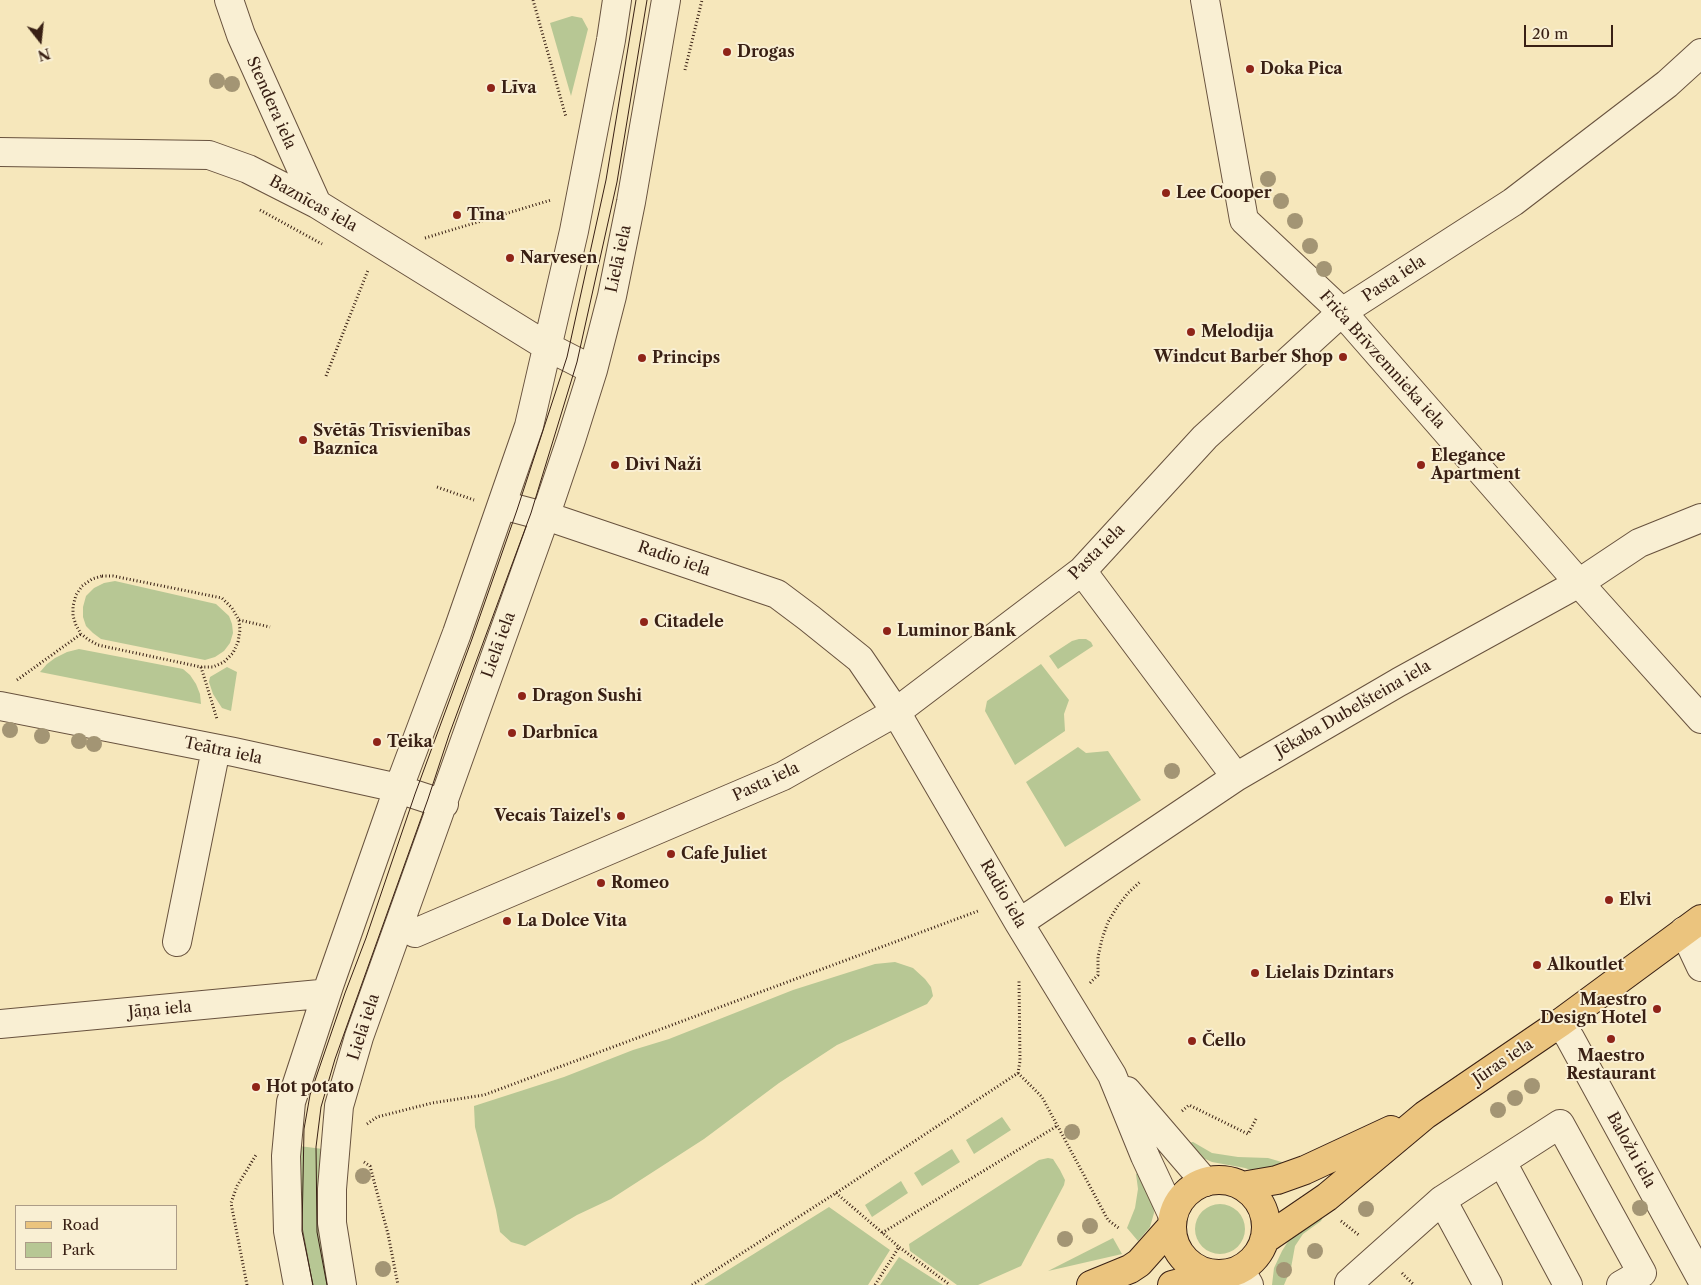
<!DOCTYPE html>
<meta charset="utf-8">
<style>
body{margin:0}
#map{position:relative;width:1701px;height:1285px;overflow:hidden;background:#f6e7bb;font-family:"Libre Caslon Text",serif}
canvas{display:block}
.legend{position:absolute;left:15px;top:1205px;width:162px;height:65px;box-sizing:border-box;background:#f9efd3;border:1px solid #ac9c87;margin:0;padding:6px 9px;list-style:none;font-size:15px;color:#392014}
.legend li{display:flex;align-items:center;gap:10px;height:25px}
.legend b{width:25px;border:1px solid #ac9c87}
.north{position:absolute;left:15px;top:15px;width:50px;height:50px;-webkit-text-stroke:4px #f9efd3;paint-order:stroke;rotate:164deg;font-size:14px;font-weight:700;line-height:20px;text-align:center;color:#392014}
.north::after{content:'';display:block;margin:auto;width:18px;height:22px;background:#392014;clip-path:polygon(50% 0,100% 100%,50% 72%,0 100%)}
.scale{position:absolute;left:1524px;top:25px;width:89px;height:22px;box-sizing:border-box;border:2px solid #392014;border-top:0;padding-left:6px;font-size:15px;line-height:18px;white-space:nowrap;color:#392014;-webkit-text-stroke:4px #f9efd3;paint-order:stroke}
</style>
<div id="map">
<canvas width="1701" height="1285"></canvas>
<ul class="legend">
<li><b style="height:6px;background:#ebc47e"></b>Road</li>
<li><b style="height:14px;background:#b7c794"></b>Park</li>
</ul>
<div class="north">N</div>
<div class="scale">20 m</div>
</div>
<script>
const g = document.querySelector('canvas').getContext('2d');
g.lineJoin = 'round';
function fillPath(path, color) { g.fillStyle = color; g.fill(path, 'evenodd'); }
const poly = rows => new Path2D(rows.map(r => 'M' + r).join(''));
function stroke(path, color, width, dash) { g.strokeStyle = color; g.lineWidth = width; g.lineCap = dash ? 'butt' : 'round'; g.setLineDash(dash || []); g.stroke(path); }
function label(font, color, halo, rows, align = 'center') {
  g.font = font + ' "Libre Caslon Text",serif'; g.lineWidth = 4; g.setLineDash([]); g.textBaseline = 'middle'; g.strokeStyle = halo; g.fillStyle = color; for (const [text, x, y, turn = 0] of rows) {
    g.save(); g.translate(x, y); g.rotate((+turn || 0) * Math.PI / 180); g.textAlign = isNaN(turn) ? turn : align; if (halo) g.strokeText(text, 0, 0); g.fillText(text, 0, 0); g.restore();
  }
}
const green = poly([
 [572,16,582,18,588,29,571,96,550,23],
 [115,581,216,604,229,616,232,624,233,633,230,643,224,651,215,657,205,660,101,639,93,633,86,626,83,617,83,607,86,596,94,588,104,583],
 [1079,639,1086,639,1091,642,1093,646,1058,669,1049,656,1072,641],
 [79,649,183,669,190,675,196,684,200,694,201,704,40,672,47,664,55,658,67,652],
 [1041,664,1069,700,1064,714,1065,731,1015,765,985,711,987,701],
 [227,667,237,672,231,711,222,708,213,694,209,682,210,677],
 [1078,747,1086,753,1108,751,1141,800,1065,847,1026,782],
 [895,962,913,968,925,979,931,987,933,996,927,1004,837,1045,779,1083,704,1139,611,1199,577,1215,525,1246,511,1242,500,1232,496,1210,475,1127,474,1106,564,1077,633,1050,669,1039,793,990,875,964],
 [1002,1117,1011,1130,974,1154,966,1140],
 [1193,1142,1212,1153,1238,1157,1268,1158,1292,1165,1259,1173,1245,1168,1212,1162,1203,1158,1183,1144],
 [299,1146,323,1149,334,1285,307,1285,296,1225],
 [952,1149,960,1162,922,1186,914,1173],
 [1048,1158,1053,1159,1060,1170,1065,1180,1064,1185,1021,1266,978,1285,957,1285,910,1251,909,1244,1039,1160],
 [1142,1170,1153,1194,1154,1213,1150,1227,1138,1241,1127,1228,1135,1208,1138,1189,1136,1174],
 [901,1181,908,1193,872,1217,865,1205],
 '1195 1229a25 25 0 1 1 50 0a25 25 0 1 1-50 0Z',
 [829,1207,890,1250,868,1285,704,1285],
 [1321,1212,1323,1217,1321,1221,1303,1234,1295,1246,1291,1268,1284,1285,1272,1285,1274,1268,1282,1251,1292,1235],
 [1113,1238,1122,1254,1048,1271],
 [899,1257,943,1285,880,1285]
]);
const path = poly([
 [533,0,566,117],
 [685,70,702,0],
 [260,210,322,244],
 [425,238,551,200],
 [326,376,368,270],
 [437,487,474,500],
 [102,576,113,576,222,598,232,608,239,620,240,630,238,642,233,653,224,662,213,667,201,667,98,645,89,640,81,634,76,625,73,616,73,606,76,595,82,586,92,579,102,576],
 [239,620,270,627],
 [201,667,217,719],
 [17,680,81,634],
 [1090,983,1098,975,1098,957,1102,939,1108,922,1117,907,1128,893,1141,881],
 [1018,1073,1042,1097,1108,1220,1120,1229],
 [1182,1111,1189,1105,1248,1134,1256,1119],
 [367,1124,377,1117,432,1103,484,1095,978,911],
 [364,1162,370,1166,388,1234,398,1285],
 [836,1193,899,1247],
 [1341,1221,1360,1236],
 [882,1233,1057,1126],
 [1402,1273,1414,1285],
 [247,1285,231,1203,237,1186,256,1155],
 [692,1285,836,1193,1018,1073,1020,1061,1019,981],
 [875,1285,899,1247,950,1285]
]);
const minor = poly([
 [229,0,241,35,317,204],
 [1205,0,1244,220,1342,312,1579,583,1701,719],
 [0,152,209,155,248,169,317,204,548,347,593,370],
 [502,505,555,519,777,594,809,618,860,659,896,712,1019,923,1112,1075,1145,1156,1173,1216],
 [1082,571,1236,777],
 [0,706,234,752,389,786,444,804],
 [1019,923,1236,777,1399,682,1579,583,1639,543,1701,518],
 [1684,931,1701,967],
 [415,933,783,776,896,712,1082,571,1205,437,1342,312,1513,202,1667,84,1701,53],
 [177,942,216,749],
 [1560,1023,1570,1038,1701,1278],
 [0,1024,320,994],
 [1127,1091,1205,1182],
 [1502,1162,1568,1285],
 [1442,1200,1488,1285],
 [1240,1270,1249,1285],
 [298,1285,288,1231,286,1156,291,1102,329,986,392,806,457,633,529,426,574,231,611,40,617,0],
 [342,1285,332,1223,332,1189,339,1106,359,1037,545,517,571,440,593,370,612,296,631,202,666,0],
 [1352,1285,1349,1283,1442,1200,1560,1124,1642,1273,1621,1285]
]);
const major = poly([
 '1172 1227a47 47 0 1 1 94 0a47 47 0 1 1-94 0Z',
 [1242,1186,1277,1180,1305,1170,1391,1130],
 [1264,1240,1327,1197,1425,1115,1560,1023,1701,919],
 [1091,1285,1130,1269,1139,1263,1171,1227],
 [1172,1285,1213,1274]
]);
const tram = poly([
 [313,1285,302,1231,304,1129,310,1095,345,993,366,938,415,794,472,639,517,510,567,357,606,180,636,0],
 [327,1285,317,1232,316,1147,321,1107,335,1059,428,799,449,735,531,513,577,362,617,182,647,0]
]);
const trees = [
 [217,81],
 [232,84],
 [1268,179],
 [1281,201],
 [1295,221],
 [1310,246],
 [1324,269],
 [10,730],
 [42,736],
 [79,741],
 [94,744],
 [1172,771],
 [1532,1086],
 [1515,1098],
 [1498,1110],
 [1072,1132],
 [363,1176],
 [1640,1208],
 [1366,1209],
 [1090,1226],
 [1065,1239],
 [1315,1251],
 [383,1269],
 [1284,1270]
];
const markers = [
 [727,52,5,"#8f2418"],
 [1250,69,5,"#8f2418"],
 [491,88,5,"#8f2418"],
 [1166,193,5,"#8f2418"],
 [457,215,5,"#8f2418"],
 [510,258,5,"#8f2418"],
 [1191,332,5,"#8f2418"],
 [1343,357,5,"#8f2418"],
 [642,358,5,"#8f2418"],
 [303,440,5,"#8f2418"],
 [615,465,5,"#8f2418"],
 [1421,465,5,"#8f2418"],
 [644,622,5,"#8f2418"],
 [887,631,5,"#8f2418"],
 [522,696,5,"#8f2418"],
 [512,733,5,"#8f2418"],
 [377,742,5,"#8f2418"],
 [621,816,5,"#8f2418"],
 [671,854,5,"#8f2418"],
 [601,883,5,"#8f2418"],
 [1609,900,5,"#8f2418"],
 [507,921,5,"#8f2418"],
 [1537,965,5,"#8f2418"],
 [1255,973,5,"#8f2418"],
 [1657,1009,5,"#8f2418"],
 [1611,1039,5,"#8f2418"],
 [1192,1041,5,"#8f2418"],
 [256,1087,5,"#8f2418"]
];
const poiNames = [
 ["Drogas",737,52],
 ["Doka Pica",1260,69],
 ["Līva",501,88],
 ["Lee Cooper",1176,193],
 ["Tīna",467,215],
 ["Narvesen",520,258],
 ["Melodija",1201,332],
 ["Windcut Barber Shop",1333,357,"right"],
 ["Princips",652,358],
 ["Svētās Trīsvienības",313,431],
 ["Baznīca",313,449],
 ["Elegance",1431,456],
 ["Apartment",1431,474],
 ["Divi Naži",625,465],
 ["Citadele",654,622],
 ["Luminor Bank",897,631],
 ["Dragon Sushi",532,696],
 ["Darbnīca",522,733],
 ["Teika",387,742],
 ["Vecais Taizel's",611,816,"right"],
 ["Cafe Juliet",681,854],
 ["Romeo",611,883],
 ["Elvi",1619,900],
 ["La Dolce Vita",517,921],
 ["Alkoutlet",1547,965],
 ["Lielais Dzintars",1265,973],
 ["Maestro",1647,1000,"right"],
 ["Design Hotel",1647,1018,"right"],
 ["Čello",1202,1041],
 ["Maestro",1611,1056,"center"],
 ["Restaurant",1611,1074,"center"],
 ["Hot potato",266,1087]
];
const streetNames = [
 ["Stendera iela",271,103,66],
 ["Baznīcas iela",313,204,29],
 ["Lielā iela",619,259,-78],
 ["Pasta iela",1394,279,-33],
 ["Friča Brīvzemnieka iela",1382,360,48],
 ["Pasta iela",1097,552,-45],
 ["Radio iela",674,559,19],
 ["Lielā iela",499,645,-70],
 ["Jēkaba Dubelšteina iela",1353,709,-30],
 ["Teātra iela",223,751,12],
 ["Pasta iela",766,782,-25],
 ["Radio iela",1003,894,60],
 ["Jāņa iela",160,1010,-5],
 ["Lielā iela",364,1027,-72],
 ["Jūras iela",1503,1062,-34],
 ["Baložu iela",1631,1150,61]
];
fillPath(green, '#b7c794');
stroke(minor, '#68523e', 30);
stroke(major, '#392014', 30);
stroke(path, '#392014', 3, [1, 2.5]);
stroke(minor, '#f9efd3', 28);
stroke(major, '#ebc47e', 28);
stroke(tram, '#392014', 1);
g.fillStyle = '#a39574';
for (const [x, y] of trees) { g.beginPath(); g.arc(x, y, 8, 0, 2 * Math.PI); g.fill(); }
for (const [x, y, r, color] of markers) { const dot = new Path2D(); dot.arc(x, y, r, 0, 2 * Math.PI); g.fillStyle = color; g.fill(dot); stroke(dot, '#f9efd3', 2); }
label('bold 16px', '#392014', '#f9efd3', poiNames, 'left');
label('16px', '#392014', '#f9efd3', streetNames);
</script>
